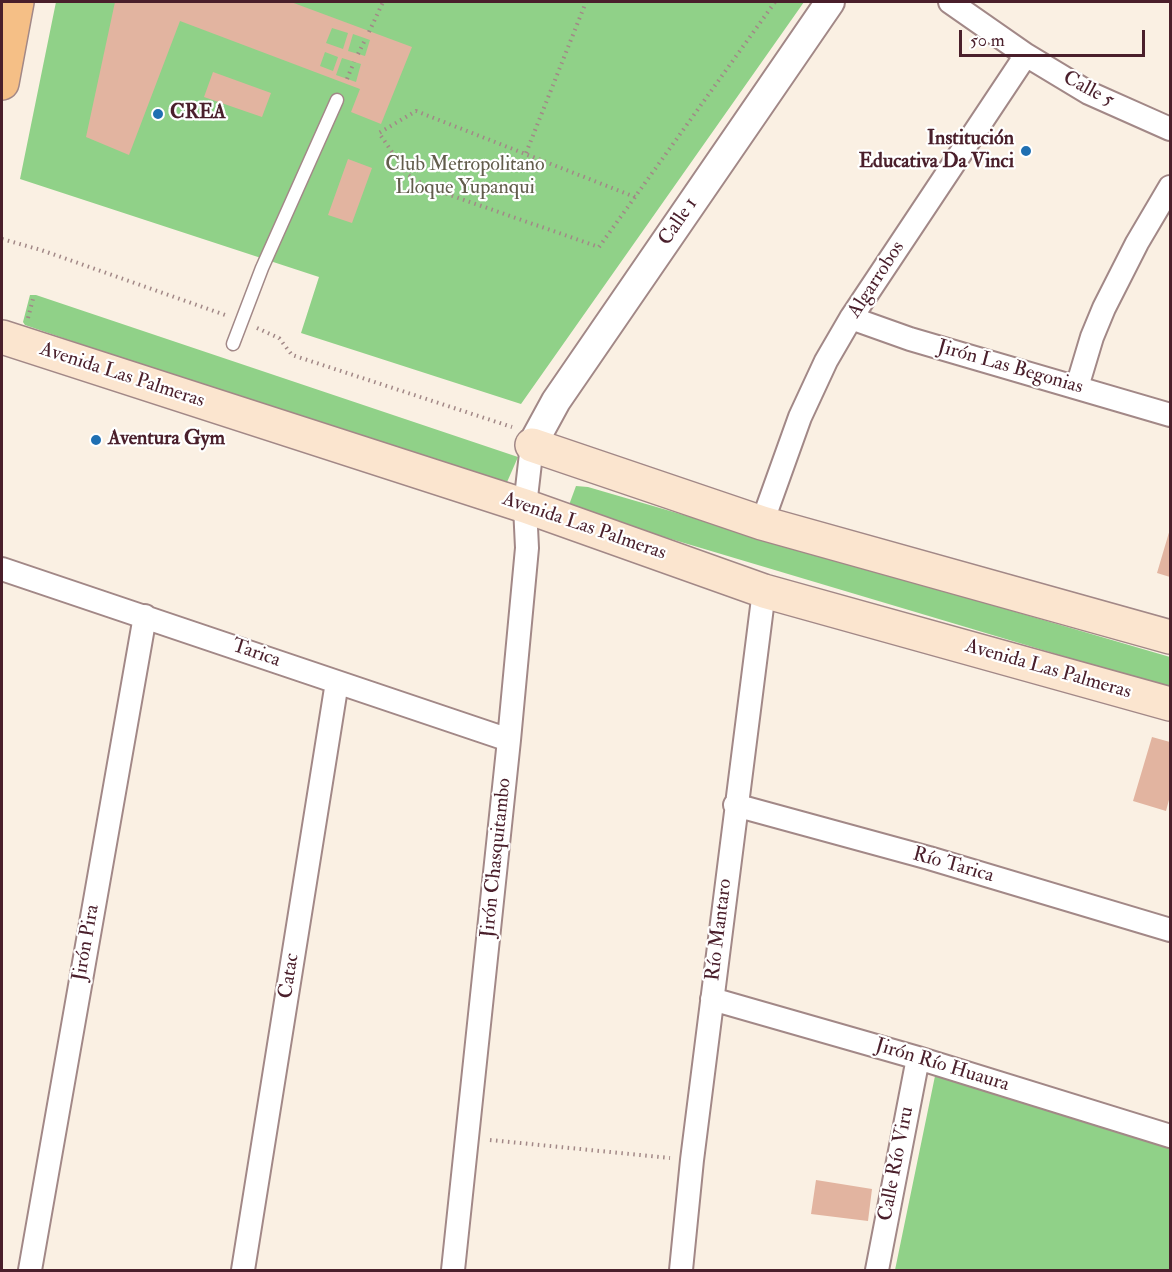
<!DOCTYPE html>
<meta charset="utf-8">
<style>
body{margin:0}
#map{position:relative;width:1172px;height:1272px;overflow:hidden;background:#faf0e3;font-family:"IM FELL Double Pica",serif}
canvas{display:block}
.frame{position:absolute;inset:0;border:3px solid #4a1f2b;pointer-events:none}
.scale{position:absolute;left:959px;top:30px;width:186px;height:27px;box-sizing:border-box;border:3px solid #4a1f2b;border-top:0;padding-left:8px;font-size:18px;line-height:21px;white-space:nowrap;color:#4a1f2b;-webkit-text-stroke:4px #fff;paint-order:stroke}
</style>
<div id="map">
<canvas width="1172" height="1272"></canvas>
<div class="frame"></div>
<div class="scale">50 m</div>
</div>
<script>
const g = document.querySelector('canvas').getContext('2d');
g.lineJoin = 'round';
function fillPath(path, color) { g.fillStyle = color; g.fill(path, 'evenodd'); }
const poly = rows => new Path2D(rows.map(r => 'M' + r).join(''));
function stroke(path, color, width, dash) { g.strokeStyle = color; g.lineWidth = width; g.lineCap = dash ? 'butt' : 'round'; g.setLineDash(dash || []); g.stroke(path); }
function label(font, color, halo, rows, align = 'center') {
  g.font = font + ' "IM FELL Double Pica",serif'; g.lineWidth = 4.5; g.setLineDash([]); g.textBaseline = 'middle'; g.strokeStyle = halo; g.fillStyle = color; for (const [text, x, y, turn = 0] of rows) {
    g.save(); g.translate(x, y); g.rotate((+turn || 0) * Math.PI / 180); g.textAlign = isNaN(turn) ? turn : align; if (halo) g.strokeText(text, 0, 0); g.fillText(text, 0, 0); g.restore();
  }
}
const green = poly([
 [56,2,804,2,521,404,301,333,319,277,20,179],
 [30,295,36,295,518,457,504,489,25,325,23,322],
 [576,486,588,487,1170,657,1170,688,577,511,569,505],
 [935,1076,1170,1147,1170,1270,895,1270]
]);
const building = poly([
 [115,2,291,2,412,47,381,124,351,112,360,89,180,21,129,155,86,137],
 [332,28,348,33,343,49,326,43],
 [353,34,370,40,365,56,348,51],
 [325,52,338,57,333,71,320,66],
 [342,58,361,64,356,82,336,75],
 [213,72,271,93,262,117,204,97],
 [348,159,372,168,352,223,328,215],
 [1170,529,1170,577,1157,573],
 [1152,737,1170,742,1170,796,1166,811,1133,801],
 [816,1180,872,1189,868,1221,811,1214]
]);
const path = poly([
 [369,32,383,2],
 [358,54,366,38],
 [347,79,354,62],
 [526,153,586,2],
 [635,197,416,111,379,133,407,174,427,187,599,247,775,2],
 [2,239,41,250,225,315],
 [28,318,34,295],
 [257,328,279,338,292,355,512,427],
 [490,1140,670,1158]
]);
const service = poly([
 [233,344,262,268,337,100]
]);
const minor = poly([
 [950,2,1026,55,1089,93,1170,129],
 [851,318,910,339,1170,415],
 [1077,387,1092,337,1104,308,1137,243,1170,187],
 [762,523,800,417,826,361,851,318,1026,55],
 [2,569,509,740],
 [735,805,929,858,1170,930],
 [712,999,918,1058,1170,1136],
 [30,1270,145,616],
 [243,1270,337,682],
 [453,1270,509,740,527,548,525,506,532,445],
 [681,1270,692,1160,764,591],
 [877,1270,918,1058]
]);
const tertiary = poly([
 [532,445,556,401,830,2]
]);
const secondary = poly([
 [2,337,525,506,764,591,1170,704],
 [532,445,762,523,1170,637]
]);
const trunk = poly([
 [2,83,17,2]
]);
const markers = [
 [158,114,6,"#1f6fb2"],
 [1026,151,6,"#1f6fb2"],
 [96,440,6,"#1f6fb2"]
];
const streetNames = [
 ["Calle 5",1088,90,28],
 ["Calle 1",679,222,-56],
 ["Algarrobos",877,280,-57],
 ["Jirón Las Begonias",1010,368,16],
 ["Avenida Las Palmeras",122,376,18],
 ["Avenida Las Palmeras",584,527,19],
 ["Tarica",256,654,19],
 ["Avenida Las Palmeras",1048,670,16],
 ["Jirón Chasquitambo",497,858,-84],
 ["Río Tarica",953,866,16],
 ["Río Mantaro",720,930,-83],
 ["Jirón Pira",87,943,-80],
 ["Catac",290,976,-81],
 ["Jirón Río Huaura",942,1066,17],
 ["Calle Río Viru",897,1164,-79]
];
const poiNames = [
 ["CREA",170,114],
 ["Institución",1014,140,"right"],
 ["Educativa Da Vinci",1014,163,"right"],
 ["Aventura Gym",108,440]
];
const parkNames = [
 ["Club Metropolitano",465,166],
 ["Lloque Yupanqui",465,189]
];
fillPath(green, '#90d188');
fillPath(building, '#e2b4a0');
stroke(service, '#a28887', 15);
stroke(minor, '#a28887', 26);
stroke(tertiary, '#a28887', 32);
stroke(secondary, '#a28887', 36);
stroke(trunk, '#a28887', 36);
stroke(path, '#a28887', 4, [1.5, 4.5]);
stroke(service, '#fff', 12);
stroke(minor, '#fff', 22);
stroke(tertiary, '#fff', 28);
stroke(secondary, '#fbe5cf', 33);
stroke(trunk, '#f5bf86', 33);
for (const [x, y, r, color] of markers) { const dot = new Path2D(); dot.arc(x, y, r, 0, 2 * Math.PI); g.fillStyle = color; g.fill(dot); stroke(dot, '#fff', 2); }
label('20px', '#4a1f2b', '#fff', streetNames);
label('bold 20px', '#4a1f2b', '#fff', poiNames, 'left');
label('20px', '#625d4c', '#fff', parkNames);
</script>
